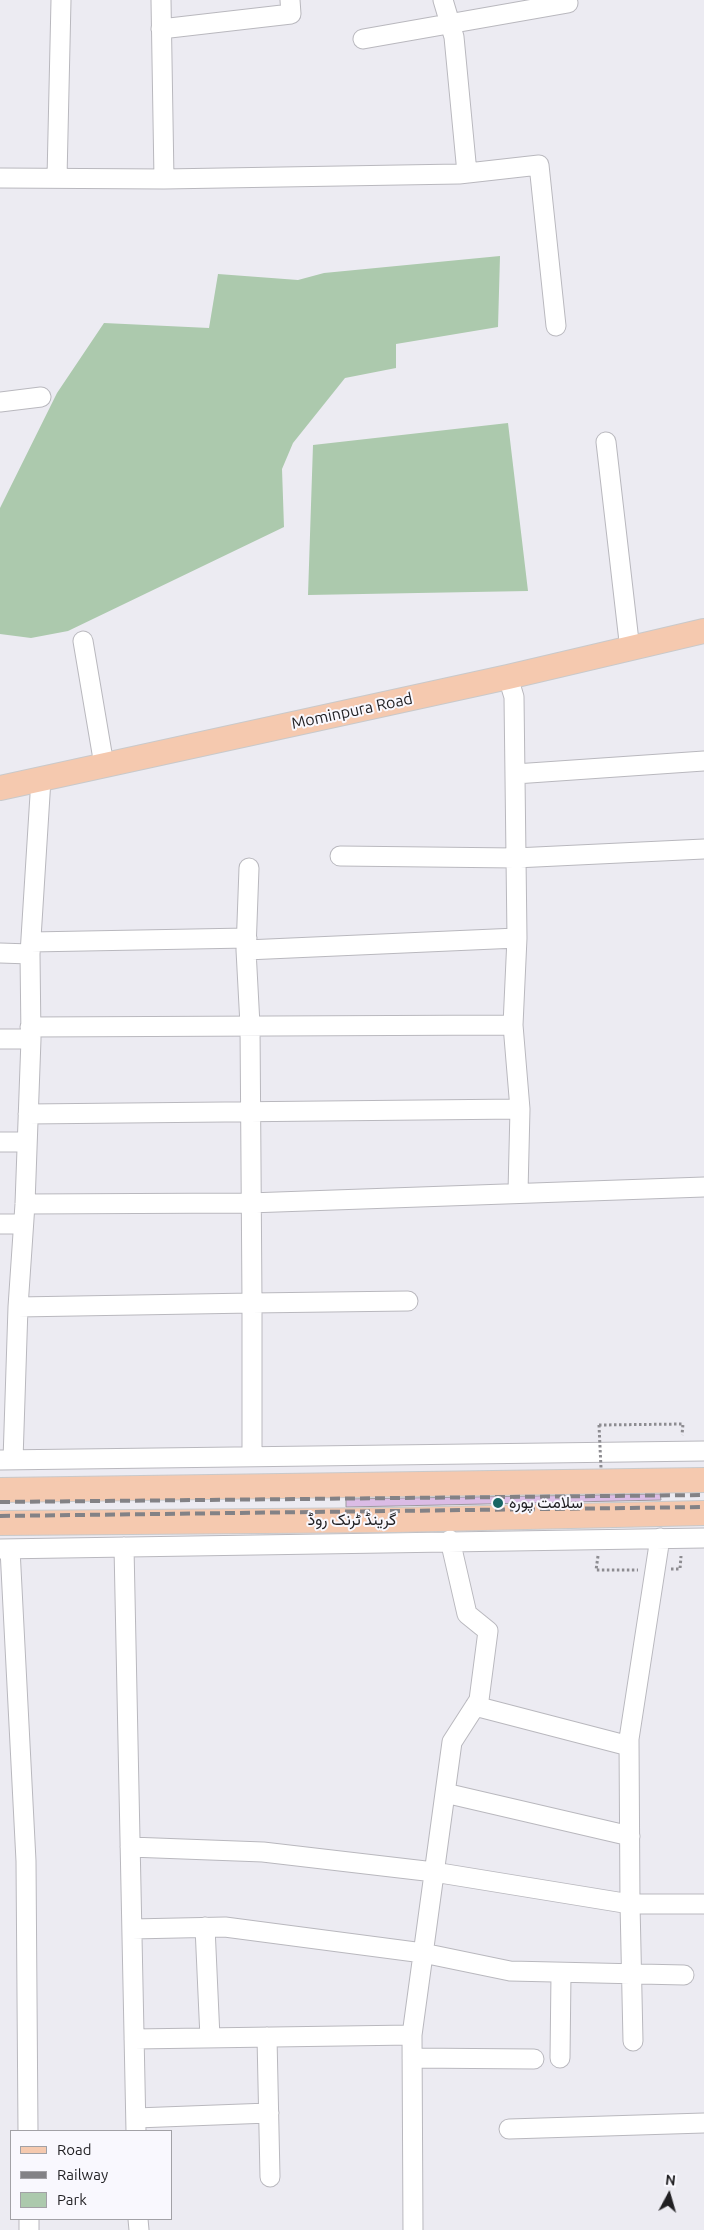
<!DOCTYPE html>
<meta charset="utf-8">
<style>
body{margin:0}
#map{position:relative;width:704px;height:2230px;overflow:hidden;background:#ecebf2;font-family:Ubuntu,sans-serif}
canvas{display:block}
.legend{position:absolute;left:10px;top:2130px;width:162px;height:90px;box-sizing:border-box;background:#f9f8fe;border:1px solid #a2a1a6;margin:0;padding:6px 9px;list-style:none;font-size:15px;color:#201f22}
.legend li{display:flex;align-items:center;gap:10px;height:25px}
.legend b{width:25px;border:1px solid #a2a1a6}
.north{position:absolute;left:644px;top:2170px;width:50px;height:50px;-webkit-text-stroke:4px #f9f8fe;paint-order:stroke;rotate:6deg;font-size:14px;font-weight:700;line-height:20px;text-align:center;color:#201f22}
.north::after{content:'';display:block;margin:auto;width:18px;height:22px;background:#201f22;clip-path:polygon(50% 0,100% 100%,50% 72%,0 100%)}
</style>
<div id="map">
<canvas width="704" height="2230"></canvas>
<ul class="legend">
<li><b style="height:6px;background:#f5c9af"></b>Road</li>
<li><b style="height:6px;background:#838286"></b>Railway</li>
<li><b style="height:14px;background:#acc9ad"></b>Park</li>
</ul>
<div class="north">N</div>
</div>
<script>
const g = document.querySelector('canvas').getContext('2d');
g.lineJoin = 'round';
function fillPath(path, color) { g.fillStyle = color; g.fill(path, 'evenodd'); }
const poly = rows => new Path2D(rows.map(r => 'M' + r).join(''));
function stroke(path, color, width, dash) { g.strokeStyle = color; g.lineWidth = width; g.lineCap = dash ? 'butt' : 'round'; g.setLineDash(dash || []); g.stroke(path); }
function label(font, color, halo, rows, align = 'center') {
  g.font = font + ' Ubuntu,Vazirmatn,sans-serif'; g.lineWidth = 4; g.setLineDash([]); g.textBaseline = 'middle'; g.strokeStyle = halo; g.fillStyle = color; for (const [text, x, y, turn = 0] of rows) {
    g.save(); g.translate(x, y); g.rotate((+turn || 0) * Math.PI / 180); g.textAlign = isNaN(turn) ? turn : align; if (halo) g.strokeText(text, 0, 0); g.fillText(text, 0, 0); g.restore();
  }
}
const green = poly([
 [500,256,498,327,396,344,396,368,345,378,293,443,282,469,284,527,68,631,31,638,0,634,0,508,57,393,104,323,209,328,218,274,298,280,324,273],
 [508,423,528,591,308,595,313,445]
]);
const building = poly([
 [660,1494,661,1500,395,1506,346,1507,346,1499,660,1494]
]);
const path = poly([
 [599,1425,683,1424,682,1435],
 [598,1556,596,1570,638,1570],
 [671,1569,680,1569,681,1556]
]);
const minor = poly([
 [161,0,164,179],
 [443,0,454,37,467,173],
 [161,29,291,14,290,0],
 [363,39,568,3],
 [0,178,164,179,459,174,539,165,556,326],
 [57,178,61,0],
 [0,402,41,397],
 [606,442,630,650],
 [83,641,104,765],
 [508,677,514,697,517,938,513,1025,520,1109,518,1192],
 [515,774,704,761],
 [340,856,515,858,704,849],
 [31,942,247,938],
 [246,950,517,938],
 [0,953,30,954],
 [30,1027,513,1025],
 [0,1039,31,1039],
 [28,1114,520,1109],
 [0,1142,27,1142],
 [25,1204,249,1203,704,1187],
 [0,1224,23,1224],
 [18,1307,252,1303,250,1025,246,950,249,868],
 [252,1457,252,1303,408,1301],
 [0,1460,704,1451],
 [13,1460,18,1307,25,1204,31,1039,30,954,41,779],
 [660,1538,629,1739,630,1904,704,1904],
 [124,1547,136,2131],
 [0,1549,704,1538],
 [10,1549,26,1861,28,2131],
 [475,1706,629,1746],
 [445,1793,630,1836],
 [130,1847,263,1852,434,1872,630,1904,633,2041],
 [205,1927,210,2038],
 [132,1929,225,1927,423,1953,510,1971,684,1975],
 [267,2037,270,2177],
 [134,2039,412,2035],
 [412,2058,534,2059],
 [560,2058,561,1974],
 [136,2118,269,2113],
 [509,2129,704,2123],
 [29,2219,29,2230],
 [138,2219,139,2230],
 [413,2230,412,2035,452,1742,479,1700,488,1631,467,1614,450,1540]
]);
const major = poly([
 [0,788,508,677,704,631],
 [0,1490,704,1480],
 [0,1523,395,1520,704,1513]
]);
const rail = poly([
 [0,1502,704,1495],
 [0,1516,704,1507]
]);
const pathBridge = poly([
 [599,1425,601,1468]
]);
const markers = [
 [498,1503,6,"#186665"]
];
const streetNames = [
 ["Mominpura Road",352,711,-12],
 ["گرینڈ ٹرنک روڈ",352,1520]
];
const poiNames = [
 ["سلامت پورہ",509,1503]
];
fillPath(green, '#acc9ad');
fillPath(building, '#dbbce5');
stroke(building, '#9e9aa0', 1);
stroke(minor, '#b9b8be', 21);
stroke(major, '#c9c9ca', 26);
stroke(path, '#8d8c91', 3, [2.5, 2.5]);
stroke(minor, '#fff', 19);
stroke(major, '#f5c9af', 24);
stroke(rail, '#838286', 4, [10, 5]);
stroke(pathBridge, '#8d8c91', 3, [2.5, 2.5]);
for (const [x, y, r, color] of markers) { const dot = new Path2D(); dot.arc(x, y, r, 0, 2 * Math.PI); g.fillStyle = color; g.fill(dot); stroke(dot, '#f9f8fe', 2); }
label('16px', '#201f22', '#f9f8fe', streetNames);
label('16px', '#201f22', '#f9f8fe', poiNames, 'left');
</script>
